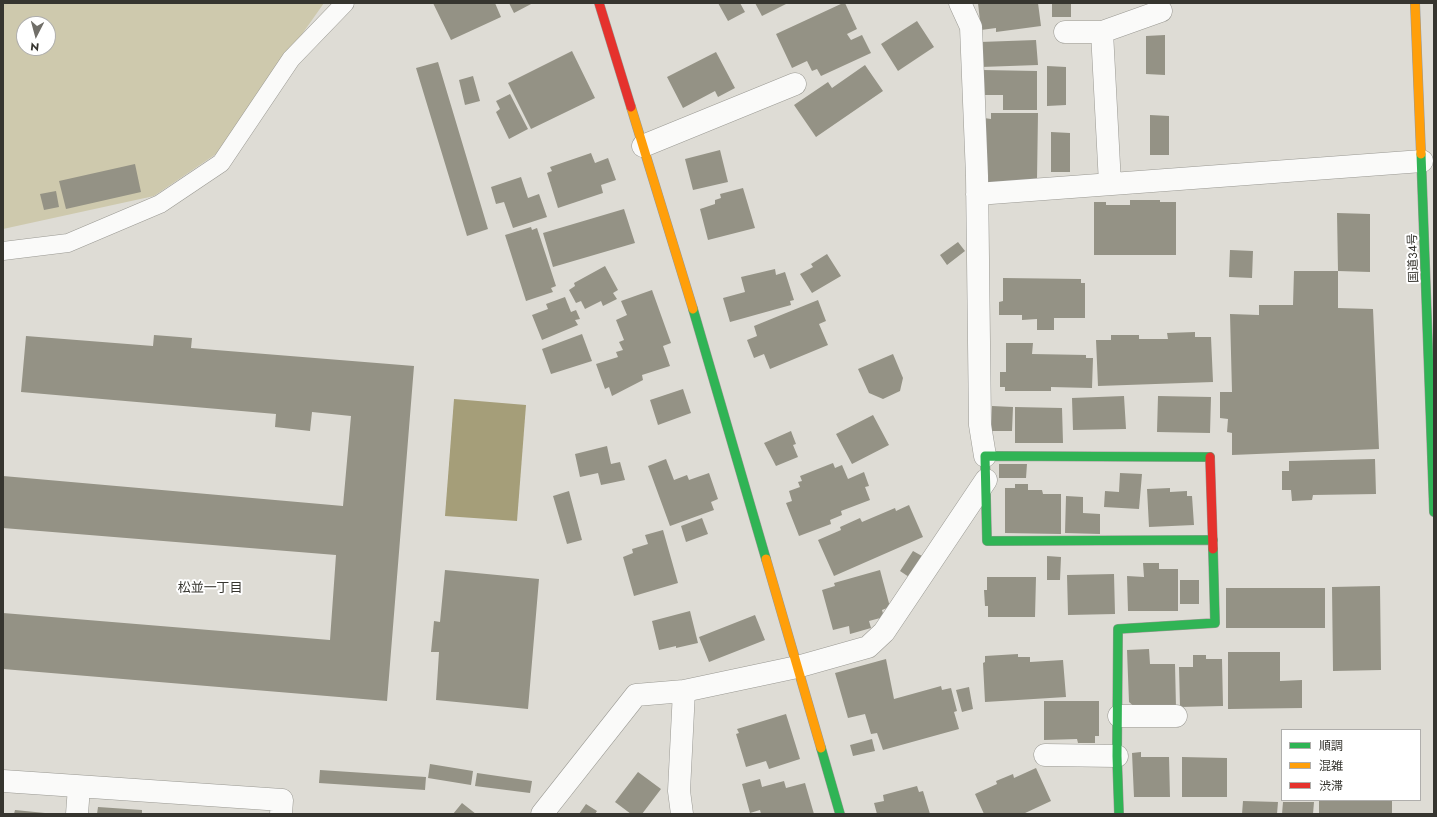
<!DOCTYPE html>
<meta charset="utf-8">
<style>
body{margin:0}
#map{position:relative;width:1437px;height:817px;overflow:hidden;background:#dedcd5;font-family:Jost,"Noto Sans JP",sans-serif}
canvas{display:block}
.frame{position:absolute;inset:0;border:4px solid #36352f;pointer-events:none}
.legend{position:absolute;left:1281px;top:729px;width:140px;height:72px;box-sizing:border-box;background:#fff;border:1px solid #afaeac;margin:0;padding:5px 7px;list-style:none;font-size:12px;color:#36352f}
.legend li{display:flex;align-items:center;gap:8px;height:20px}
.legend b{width:20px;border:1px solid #afaeac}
.north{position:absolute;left:16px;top:16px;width:40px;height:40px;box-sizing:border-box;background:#fff;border:1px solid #afaeac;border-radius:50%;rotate:186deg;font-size:11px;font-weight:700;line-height:16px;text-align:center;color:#36352f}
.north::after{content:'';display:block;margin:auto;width:14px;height:18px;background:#716f69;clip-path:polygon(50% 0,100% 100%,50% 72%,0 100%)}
</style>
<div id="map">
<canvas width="1437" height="817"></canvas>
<div class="frame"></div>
<ul class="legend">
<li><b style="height:5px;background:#30b455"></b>順調</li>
<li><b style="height:5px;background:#ff9f0a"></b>混雑</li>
<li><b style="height:5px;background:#e5322d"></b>渋滞</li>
</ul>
<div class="north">N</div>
</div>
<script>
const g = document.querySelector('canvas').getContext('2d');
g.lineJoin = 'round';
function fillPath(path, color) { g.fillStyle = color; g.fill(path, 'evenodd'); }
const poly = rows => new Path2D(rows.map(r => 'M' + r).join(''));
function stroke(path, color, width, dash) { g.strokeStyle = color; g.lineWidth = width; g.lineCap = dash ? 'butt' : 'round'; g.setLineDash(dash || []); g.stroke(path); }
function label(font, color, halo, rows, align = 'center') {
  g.font = font + ' Jost,"Noto Sans JP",sans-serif'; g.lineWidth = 4; g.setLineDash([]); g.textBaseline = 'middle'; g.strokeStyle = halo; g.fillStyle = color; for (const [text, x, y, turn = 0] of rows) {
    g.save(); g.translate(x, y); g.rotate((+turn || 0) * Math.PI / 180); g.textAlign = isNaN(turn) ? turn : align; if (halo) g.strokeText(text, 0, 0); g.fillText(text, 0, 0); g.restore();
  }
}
const green = poly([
 [3,3,324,3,219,152,154,196,3,229],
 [24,24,48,24,48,48,24,48]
]);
const water = poly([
 [454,399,526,405,517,521,445,516]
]);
const building = poly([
 [433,3,495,3,501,17,451,40],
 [509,3,533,3,514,13],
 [718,3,740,3,745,12,728,21],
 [755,3,788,3,762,16],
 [843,3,845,3,857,29,847,34,851,40,862,35,871,53,821,76,817,69,812,71,807,61,792,68,776,34],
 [978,3,1038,3,1041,26,996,32,996,28,981,30],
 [1052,3,1071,3,1071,17,1052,17],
 [917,21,934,47,898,71,881,44],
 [1165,35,1165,75,1146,74,1146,36],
 [1036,40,1038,65,981,67,980,42],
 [572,51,595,98,531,129,508,83],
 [716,52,735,88,718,97,715,91,683,108,667,77],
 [438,62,488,229,467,236,416,68],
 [865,65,883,91,816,137,794,105,828,82,832,88],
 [1047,66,1066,67,1066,105,1047,106],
 [983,70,1037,71,1037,110,1003,110,1003,95,983,95],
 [473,76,480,101,465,105,459,80],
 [510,94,528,129,509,139,496,112,500,109,496,101],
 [991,113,1038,113,1037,179,982,183,984,118,991,119],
 [1150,115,1169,116,1169,155,1150,155],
 [1051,132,1070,133,1070,172,1051,172],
 [720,150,728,182,693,190,685,159],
 [591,153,595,163,608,158,616,180,601,185,603,193,558,208,547,173,552,171,550,167],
 [135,164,141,192,66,209,59,181],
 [521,177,528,198,539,194,547,217,513,228,504,202,496,204,491,187],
 [743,188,755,228,708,240,700,209,715,204,715,200,721,198,720,194],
 [56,191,59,207,44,210,40,194],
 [1130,200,1160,200,1160,202,1176,202,1176,255,1094,255,1094,202,1106,202,1106,205,1130,205],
 [624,209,635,243,553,267,543,233],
 [1337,213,1370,214,1370,272,1338,271,1338,308,1373,309,1379,449,1232,455,1232,433,1227,432,1228,419,1220,418,1220,392,1232,392,1230,314,1259,315,1259,305,1293,305,1294,271,1338,271],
 [531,227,532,230,537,228,556,286,551,288,553,292,526,301,505,235],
 [958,242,965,251,947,265,940,255],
 [1230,250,1253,251,1252,278,1229,277],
 [827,254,841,276,812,293,800,274,813,267,811,264],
 [605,266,618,290,613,293,617,299,603,306,601,301,585,309,581,301,576,303,569,290,575,286,574,283],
 [775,269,776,275,785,272,794,300,790,301,791,305,730,322,723,298,745,292,741,277],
 [1003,278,1081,279,1081,283,1085,283,1085,318,1054,318,1054,330,1037,330,1037,319,1022,320,1022,315,999,315,999,302,1003,301],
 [652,290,671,343,663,346,670,366,642,375,643,380,612,396,609,387,605,389,596,364,618,357,616,352,623,350,619,342,624,340,616,320,627,315,621,301],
 [565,297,571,312,576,310,580,319,575,320,578,325,542,340,532,315,548,309,546,304],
 [818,300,826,321,819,324,828,345,770,369,764,354,754,358,747,340,757,336,754,326],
 [1195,332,1195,337,1211,337,1213,382,1098,386,1096,340,1111,340,1111,335,1139,335,1139,339,1168,339,1167,333],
 [582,334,592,361,551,374,542,349],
 [154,335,192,338,191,348,414,366,387,701,3,669,3,613,330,640,336,555,3,528,3,476,343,506,351,416,312,412,310,431,275,427,276,414,21,392,26,336,153,346],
 [1006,343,1033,343,1032,354,1086,355,1086,358,1093,358,1092,388,1051,387,1051,391,1005,391,1005,387,1000,387,1000,372,1006,372],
 [893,354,903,378,900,391,883,399,869,393,858,369],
 [683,389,691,413,658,425,650,400],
 [1124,396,1126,429,1073,430,1072,398],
 [1158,396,1211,397,1210,433,1157,432],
 [992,406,1013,407,1012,431,991,431],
 [1015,407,1062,408,1063,443,1015,443],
 [873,415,889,445,852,464,836,434],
 [791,431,796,444,793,445,798,457,776,466,764,443],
 [607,446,611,464,620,462,625,480,601,485,598,473,580,477,575,454],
 [666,459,674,480,687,475,689,480,709,473,718,499,711,502,714,510,670,526,648,466],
 [1375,459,1376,494,1313,495,1312,500,1292,501,1291,490,1282,490,1282,471,1289,471,1289,461],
 [833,463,835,468,842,465,848,479,864,472,869,486,865,487,870,500,841,511,842,515,830,520,831,524,799,536,786,503,792,501,789,491,800,487,798,482,802,481,800,476],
 [999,464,1027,464,1026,478,999,478],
 [1120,473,1142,474,1139,509,1104,507,1105,491,1119,492],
 [1015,484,1028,484,1028,490,1042,490,1043,494,1061,494,1061,534,1005,533,1005,488,1015,488],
 [1170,488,1170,492,1187,491,1187,496,1192,496,1194,525,1149,527,1147,489],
 [569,491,582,540,567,544,553,496],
 [1066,496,1083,497,1083,513,1100,514,1100,534,1065,533],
 [909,505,923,537,834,576,818,540,841,530,840,527,860,518,862,522,895,508,896,511],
 [702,518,708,534,686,542,681,526],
 [663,530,678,583,634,596,623,557,633,553,632,549,648,544,645,535],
 [913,551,922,556,909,577,900,571],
 [1047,556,1061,557,1060,580,1047,580],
 [1143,563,1159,563,1159,569,1178,569,1178,611,1128,611,1127,576,1144,577],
 [445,570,539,579,528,709,436,700,439,652,431,652,434,621,440,622],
 [880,570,890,607,882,610,884,617,869,621,871,628,850,634,849,626,833,630,822,590,835,586,834,583],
 [1114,574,1115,614,1068,615,1067,575],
 [987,577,1036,577,1035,617,988,617,988,606,985,606,984,590,987,590],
 [1180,580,1199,580,1199,604,1180,604],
 [1380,586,1381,670,1333,671,1332,587],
 [1226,588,1325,588,1325,628,1226,628],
 [690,611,698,643,676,648,676,646,659,650,652,621],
 [755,615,765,640,709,662,699,637],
 [1149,649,1150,664,1175,664,1176,708,1137,709,1129,702,1127,650],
 [1228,652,1280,652,1280,681,1302,680,1302,708,1228,709],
 [1018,654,1018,657,1030,657,1030,662,1063,660,1066,697,985,702,983,663,985,662,985,656],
 [1193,655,1206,655,1206,659,1222,659,1223,706,1180,707,1179,667,1193,667],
 [886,659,894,699,941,686,942,690,951,688,957,711,954,712,959,729,883,750,877,733,871,734,865,714,848,718,835,673],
 [969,687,973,709,962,712,956,690],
 [1044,701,1099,701,1099,736,1095,736,1095,743,1078,743,1077,739,1044,740],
 [786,714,800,759,769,769,766,761,746,767,736,734,739,733,737,729],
 [872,739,875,751,853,756,850,745],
 [1141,752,1141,757,1169,757,1170,797,1134,797,1132,753],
 [1182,757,1227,758,1227,797,1182,797],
 [430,764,473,771,471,785,428,778],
 [1036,768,1051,801,1023,814,984,814,975,794,997,784,996,781,1013,774,1014,778],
 [320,770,426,777,425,790,319,783],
 [638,772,661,789,642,814,631,814,615,802],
 [477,773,532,781,530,793,475,786],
 [760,779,762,787,784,781,786,788,805,783,814,814,761,814,760,810,750,813,742,784],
 [917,786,919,792,923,791,930,814,877,814,874,803,884,801,883,795],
 [1392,800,1392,814,1319,814,1319,801],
 [1243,801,1278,802,1277,814,1242,814],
 [1283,802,1314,802,1313,814,1282,814],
 [462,803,476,814,453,814],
 [586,804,597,811,595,814,579,814],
 [98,807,142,810,142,814,97,814],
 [15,810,45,813,45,814,14,814]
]);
const lane = poly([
 [3,251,68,243,160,204,221,163,291,59,345,3]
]);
const street = poly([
 [960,3,971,27,977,176,980,425,985,456],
 [1065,32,1102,32],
 [643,146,795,84],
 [1110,184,1102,32,1161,11],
 [977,194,1422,161],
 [1119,716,1176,716],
 [1045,755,1117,756],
 [3,781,282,800,281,814],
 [77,814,79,787],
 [542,814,636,695,684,691,797,667,868,647,884,632,986,480],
 [682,814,679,791,684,691]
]);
const fast = poly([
 [1421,154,1434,512],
 [693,309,766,559],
 [1210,457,985,456,987,541,1213,540],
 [821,748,840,814],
 [1119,814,1117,756,1118,629,1215,623,1213,549]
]);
const slow = poly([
 [1415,3,1421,154],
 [631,107,693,309],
 [766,559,821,748]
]);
const jam = poly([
 [599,3,631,107],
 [1210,457,1213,549]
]);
const streetNames = [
 ["国道34号",1414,258,-92]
];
const neighbourhoodNames = [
 ["松並一丁目",210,589]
];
fillPath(green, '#cec9ad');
fillPath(water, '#a59e79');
fillPath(building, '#949285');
stroke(lane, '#999892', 19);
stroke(street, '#999892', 23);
stroke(fast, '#999892', 10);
stroke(slow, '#999892', 10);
stroke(jam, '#999892', 10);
stroke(lane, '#fafaf9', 18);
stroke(street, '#fafaf9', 22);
stroke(fast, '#30b455', 9);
stroke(slow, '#ff9f0a', 9);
stroke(jam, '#e5322d', 9);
label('12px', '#36352f', '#fff', streetNames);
label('13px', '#36352f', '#fff', neighbourhoodNames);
</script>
